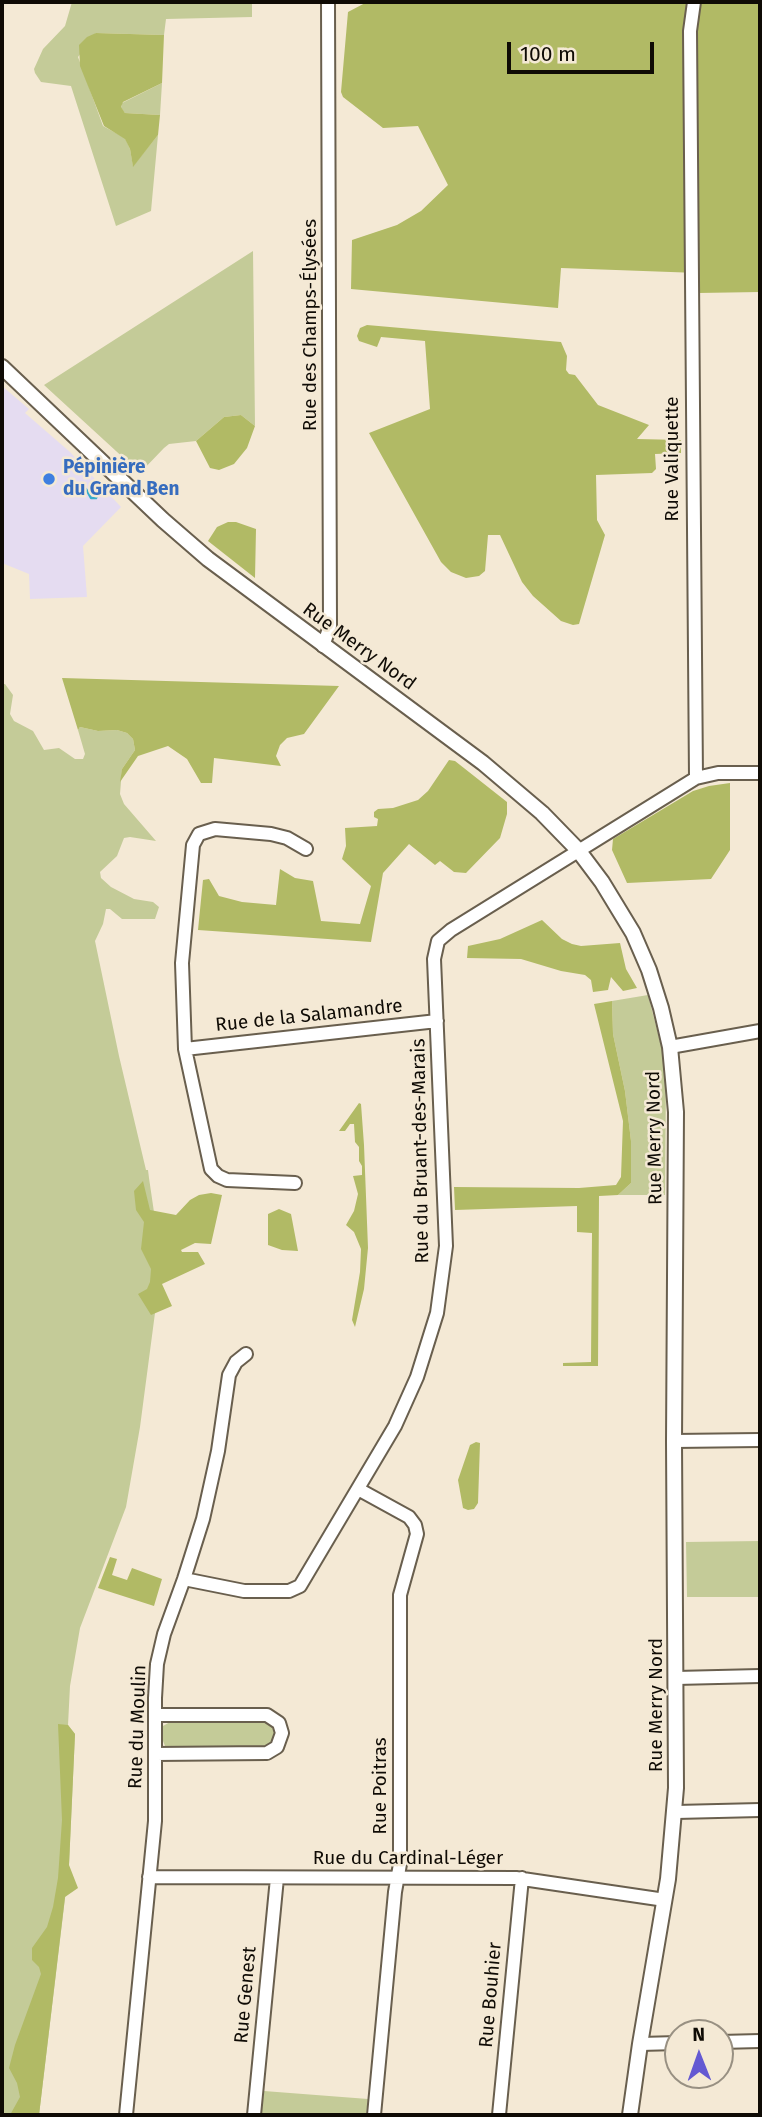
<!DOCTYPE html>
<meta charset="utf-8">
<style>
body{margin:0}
#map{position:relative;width:762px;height:2117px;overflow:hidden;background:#f4e9d5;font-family:"Fira Sans",sans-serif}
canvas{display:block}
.frame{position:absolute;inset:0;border:4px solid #0f0b05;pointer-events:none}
.north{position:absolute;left:664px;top:2019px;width:70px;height:70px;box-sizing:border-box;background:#f4e9d5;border:2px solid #989082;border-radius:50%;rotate:359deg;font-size:19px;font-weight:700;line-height:28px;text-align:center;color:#0f0b05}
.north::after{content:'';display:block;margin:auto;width:24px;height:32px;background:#6459d2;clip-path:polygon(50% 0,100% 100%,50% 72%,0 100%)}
.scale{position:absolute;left:507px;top:42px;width:147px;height:32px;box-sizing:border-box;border:4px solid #0f0b05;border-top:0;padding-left:9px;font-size:21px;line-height:24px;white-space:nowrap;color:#0f0b05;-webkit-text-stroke:5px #f4e9d5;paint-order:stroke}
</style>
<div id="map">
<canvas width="762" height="2117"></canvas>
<div class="frame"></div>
<div class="north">N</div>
<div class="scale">100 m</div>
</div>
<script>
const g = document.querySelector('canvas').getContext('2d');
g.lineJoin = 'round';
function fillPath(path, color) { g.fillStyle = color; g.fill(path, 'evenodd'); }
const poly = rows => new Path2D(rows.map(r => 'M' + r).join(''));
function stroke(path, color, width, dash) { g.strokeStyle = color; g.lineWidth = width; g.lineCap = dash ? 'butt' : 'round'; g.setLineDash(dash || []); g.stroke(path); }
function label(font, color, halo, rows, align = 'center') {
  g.font = font + ' "Fira Sans",sans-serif'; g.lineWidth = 5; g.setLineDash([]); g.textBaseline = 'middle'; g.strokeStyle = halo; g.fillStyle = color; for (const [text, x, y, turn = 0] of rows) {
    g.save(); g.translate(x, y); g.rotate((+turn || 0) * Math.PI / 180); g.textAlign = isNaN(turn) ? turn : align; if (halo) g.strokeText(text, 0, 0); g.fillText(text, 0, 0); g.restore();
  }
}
const commercial = poly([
 [2,386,29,409,25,413,70,452,121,507,83,546,87,597,30,599,29,574,2,563]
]);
const green = poly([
 [72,2,252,2,252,17,166,19,164,35,96,33,78,57,103,126,125,138,130,149,133,166,158,135,151,211,116,226,71,86,41,82,35,73,34,69,43,49,65,26],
 [162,83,160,115,125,113,121,108,122,103],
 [253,251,255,426,241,415,224,417,196,441,169,444,164,448,140,473,44,385],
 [2,684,5,684,13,695,10,714,14,721,33,731,44,750,59,748,75,759,83,759,85,754,78,730,80,727,98,731,117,730,127,733,133,739,135,750,122,769,120,794,124,804,156,841,130,837,124,838,117,856,100,872,101,878,111,887,134,899,153,902,159,907,155,919,122,919,110,909,106,909,103,924,95,941,119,1056,146,1170,148,1170,149,1178,155,1219,155,1313,140,1427,126,1507,80,1628,70,1686,68,1725,75,1734,69,1865,39,2115,2,2115],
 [648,995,662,1049,666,1078,665,1195,618,1195,631,1183,631,1141,625,1091,613,1034,612,1001],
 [760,1541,760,1597,687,1597,686,1542],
 [170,1722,263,1722,271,1725,276,1736,273,1742,264,1747,170,1747,165,1746,163,1741,163,1726],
 [264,2091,368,2099,366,2115,261,2115]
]);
const forest = poly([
 [367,2,760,2,760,292,698,293,698,273,561,268,558,308,351,289,352,240,397,225,421,211,448,185,418,126,383,128,343,97,341,92,348,12],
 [96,33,164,35,162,83,123,102,121,107,125,113,160,115,158,135,133,167,130,149,125,139,104,126,80,66,79,45,87,37],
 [367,325,561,342,567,356,566,370,569,374,575,375,598,405,649,425,637,439,681,440,681,453,655,454,656,469,652,473,596,475,597,520,605,535,579,624,573,625,561,621,533,596,522,582,500,535,488,535,485,571,479,576,466,578,451,572,441,562,369,433,430,409,425,341,381,337,377,347,359,341,357,336,360,328],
 [241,415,255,426,247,448,234,464,219,470,210,468,196,441,224,417],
 [228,522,236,522,256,529,255,578,208,541,217,527],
 [62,678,339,686,304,734,287,738,280,745,276,756,281,766,214,758,212,783,201,783,187,759,168,746,138,756,120,782,122,769,135,750,133,739,127,733,117,730,98,731,80,727,78,730],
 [449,760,455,761,507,802,507,814,500,838,466,873,454,872,440,861,435,865,409,844,383,873,371,942,198,930,203,880,209,879,219,896,242,902,276,905,280,869,295,878,313,881,321,921,360,924,371,886,342,859,346,846,345,828,377,826,378,819,374,817,374,812,378,809,393,808,418,800,428,791],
 [730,783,730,850,711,879,627,883,612,850,613,839,693,791,709,786],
 [542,920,562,939,572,944,581,946,620,943,626,969,637,988,623,991,611,977,608,990,593,992,591,980,585,975,561,971,521,959,467,958,468,946,500,939],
 [612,1001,613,1034,625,1091,631,1141,631,1183,618,1195,599,1196,598,1366,563,1366,563,1363,591,1362,592,1233,577,1232,577,1206,455,1210,454,1187,579,1188,616,1185,621,1177,623,1121,594,1004],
 [359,1103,361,1104,364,1145,368,1248,364,1289,355,1327,352,1320,360,1272,361,1249,354,1232,346,1225,354,1211,358,1194,353,1176,362,1175,362,1166,359,1161,359,1147,355,1142,354,1124,350,1124,345,1131,339,1131],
 [143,1181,150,1210,176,1215,190,1200,199,1195,211,1193,222,1195,211,1244,195,1243,181,1250,182,1252,198,1252,205,1264,162,1284,172,1306,151,1315,138,1294,147,1289,150,1282,151,1269,141,1249,144,1222,136,1210,134,1191],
 [279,1209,291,1214,298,1251,282,1250,268,1245,268,1214],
 [476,1442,480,1443,478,1503,474,1509,468,1510,463,1508,458,1480,470,1445],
 [110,1557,117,1559,112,1575,127,1580,132,1568,162,1579,154,1606,98,1588],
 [58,1724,68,1725,75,1734,69,1865,78,1888,65,1897,39,2115,10,2115,20,2097,17,2083,9,2068,15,2045,41,1974,39,1967,32,1960,32,1948,47,1927,53,1907,58,1878,62,1820]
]);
const stream = poly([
 [76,493,86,489,91,498,96,498,97,495]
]);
const minor = poly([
 [323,646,330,626,328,2],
 [696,778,718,773,760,773],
 [670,1047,760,1031],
 [185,1049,437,1021],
 [295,1183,227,1180,218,1176,211,1169,185,1049,182,963,193,845,199,834,215,829,271,834,287,838,306,849],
 [674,1441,760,1440],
 [358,1489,409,1517,415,1525,417,1534,400,1595,400,1864,395,1892,374,2115],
 [184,1579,244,1591,289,1591,300,1586,395,1426,417,1377,437,1313,446,1246,434,959,438,941,451,930,696,778,690,31,694,2],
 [676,1678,760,1676],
 [155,1715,267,1715,279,1723,282,1733,277,1747,267,1753,155,1754],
 [676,1812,760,1810],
 [149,1877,516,1878,665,1900],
 [720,2042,760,2041],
 [640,2044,678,2043],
 [126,2115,155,1821,155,1698,157,1664,164,1634,184,1579,203,1519,218,1451,229,1375,236,1362,246,1354],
 [254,2115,277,1878],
 [499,2115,522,1878]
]);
const major = poly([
 [2,367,163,520,208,559,483,763,542,813,578,850,602,882,633,933,649,970,661,1008,670,1047,676,1112,674,1441,676,1788,668,1879,640,2044,630,2115]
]);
const markers = [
 [49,479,7,"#3f7fe0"]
];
const streetNames = [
 ["Rue des Champs-Élysées",311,325,-90],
 ["Rue Valiquette",673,459,-90],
 ["Rue Merry Nord",359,647,36],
 ["Rue de la Salamandre",309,1016,-6],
 ["Rue Merry Nord",655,1138,-91],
 ["Rue du Bruant-des-Marais",421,1151,-91],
 ["Rue Merry Nord",657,1705,-90],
 ["Rue du Moulin",138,1727,-88],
 ["Rue Poitras",381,1786,-90],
 ["Rue du Cardinal-Léger",408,1859],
 ["Rue Genest",246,1995,-85],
 ["Rue Bouhier",491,1995,-85]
];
const shopNames = [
 ["Pépinière",63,468],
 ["du Grand Ben",63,490]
];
fillPath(commercial, '#e5dcf1');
fillPath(green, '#c4cb98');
fillPath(forest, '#b1ba65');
stroke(stream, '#36acc9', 2.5);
stroke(minor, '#695f4e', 16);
stroke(major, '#695f4e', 18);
stroke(minor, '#fff', 12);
stroke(major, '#fff', 14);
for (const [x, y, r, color] of markers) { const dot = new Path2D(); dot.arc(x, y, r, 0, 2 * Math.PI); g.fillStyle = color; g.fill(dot); stroke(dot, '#f4e9d5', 2.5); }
label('19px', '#0f0b05', '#f4e9d5', streetNames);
label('bold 19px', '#366cbe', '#f4e9d5', shopNames, 'left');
</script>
